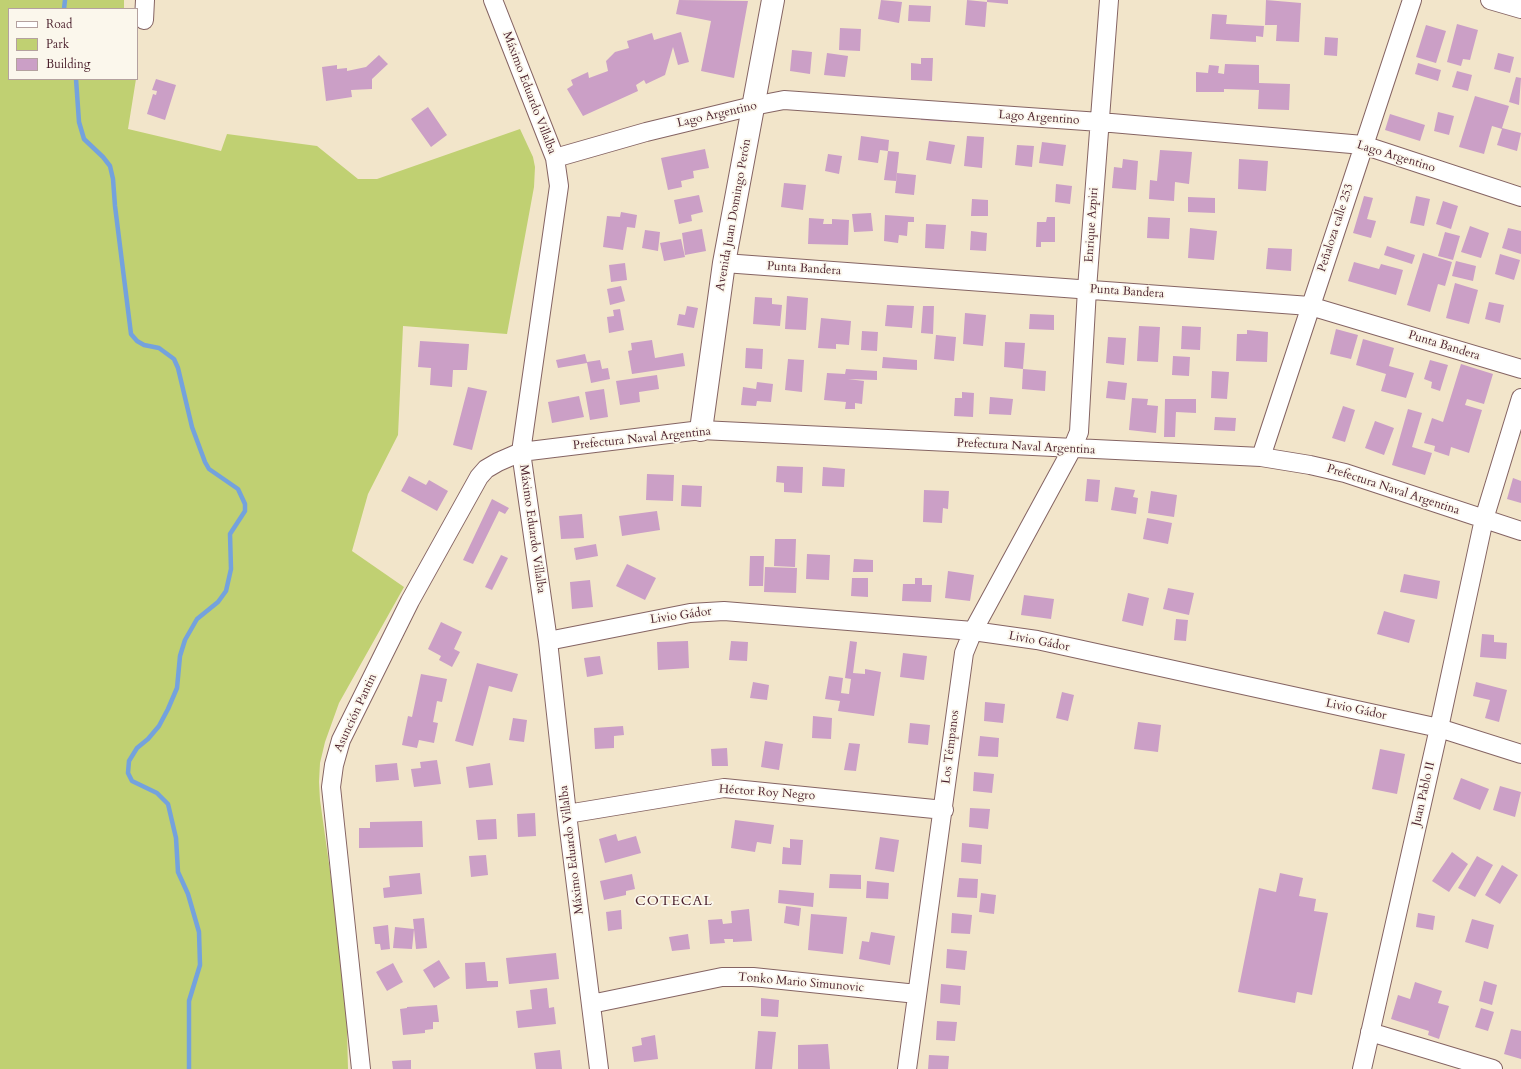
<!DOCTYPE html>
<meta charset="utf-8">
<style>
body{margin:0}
#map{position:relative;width:1521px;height:1069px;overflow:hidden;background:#f2e5ca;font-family:Cardo,serif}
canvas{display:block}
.legend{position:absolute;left:8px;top:8px;width:130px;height:72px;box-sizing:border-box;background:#fbf7ec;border:1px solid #b4a19f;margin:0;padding:5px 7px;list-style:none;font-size:12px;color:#4a1f2b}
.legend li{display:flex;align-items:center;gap:8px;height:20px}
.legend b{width:20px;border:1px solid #b4a19f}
</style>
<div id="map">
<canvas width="1521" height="1069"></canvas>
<ul class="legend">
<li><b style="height:5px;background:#fff"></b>Road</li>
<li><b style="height:11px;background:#c0d072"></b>Park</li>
<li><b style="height:11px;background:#cb9fc6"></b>Building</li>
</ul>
</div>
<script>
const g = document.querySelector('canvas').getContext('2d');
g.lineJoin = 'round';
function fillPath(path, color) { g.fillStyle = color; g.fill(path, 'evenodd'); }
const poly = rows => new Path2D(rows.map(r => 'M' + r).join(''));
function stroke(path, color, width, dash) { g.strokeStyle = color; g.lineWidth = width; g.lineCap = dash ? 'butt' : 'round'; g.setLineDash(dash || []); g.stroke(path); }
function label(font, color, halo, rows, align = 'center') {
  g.font = font + ' Cardo,serif'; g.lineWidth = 3.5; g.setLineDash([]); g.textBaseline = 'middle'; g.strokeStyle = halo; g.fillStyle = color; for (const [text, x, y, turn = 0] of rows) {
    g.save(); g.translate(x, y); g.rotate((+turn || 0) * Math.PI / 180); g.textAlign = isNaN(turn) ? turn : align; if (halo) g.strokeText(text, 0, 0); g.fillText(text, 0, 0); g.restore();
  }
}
const green = poly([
 [0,0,124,0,124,9,9,9,9,79,136,79,128,129,221,151,227,134,317,146,358,179,377,179,520,129,533,157,535,167,534,187,507,334,403,326,398,435,368,494,352,551,404,587,339,703,325,742,320,763,319,782,320,800,342,956,346,992,348,1069,0,1069]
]);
const stream = poly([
 [64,9,65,0],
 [76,79,79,122,84,139,103,157,110,166,113,179,115,206,131,334,137,341,144,345,159,348,174,359,178,368,192,427,205,462,209,469,238,489,245,504,245,511,230,534,231,569,226,591,218,602,197,619,185,640,180,656,177,688,168,709,159,726,148,739,137,748,129,761,128,773,132,781,157,793,168,804,176,838,178,872,188,894,199,932,200,965,189,1001,189,1069]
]);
const building = poly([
 [679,0,748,1,734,78,701,71,711,21,676,14],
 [881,0,902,2,899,23,878,19],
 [967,0,987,2,985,27,965,25],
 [987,0,1008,0,1008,4,987,2],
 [1266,0,1301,3,1299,42,1276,41,1277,25,1265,25],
 [909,5,931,6,930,22,908,21],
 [1212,14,1227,15,1226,24,1264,26,1263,37,1256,36,1256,42,1210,39],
 [1457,24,1478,30,1470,60,1463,59,1461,66,1447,62],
 [1426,25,1446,31,1436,63,1416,57],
 [840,28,861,29,860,51,839,50],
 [681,32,689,62,678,65,673,47,665,75,646,84,644,80,636,85,638,91,583,116,567,89,573,85,571,80,588,72,589,78,608,71,606,61,615,52,629,48,627,41,652,33,654,40],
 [1325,37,1338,38,1337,56,1324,55],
 [792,50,812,52,810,74,790,71],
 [827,53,848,56,845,77,824,75],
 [1498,53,1514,57,1510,73,1494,69],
 [379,55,388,64,372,79,372,89,351,90,352,97,326,101,322,67,337,65,337,69,347,68,347,71,366,67],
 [921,58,933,58,932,81,911,80,911,63,921,64],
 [1418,63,1441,70,1438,81,1415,74],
 [1225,64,1259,65,1259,83,1290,84,1289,110,1258,109,1259,90,1224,89,1224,92,1196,92,1196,72,1208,73,1209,65,1219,66,1218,73,1224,74],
 [1457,71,1472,75,1468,91,1452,87],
 [1516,77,1521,78,1519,105,1509,102],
 [156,79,176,85,165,120,147,114,153,94,156,95,157,91,152,90],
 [1475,96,1509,106,1502,128,1521,133,1517,151,1497,145,1502,129,1492,126,1484,154,1459,147],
 [428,107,447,135,431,147,411,119],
 [921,112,953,114,952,122,921,120],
 [1438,112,1454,116,1449,135,1434,131],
 [1390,114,1425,125,1420,141,1385,130],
 [861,136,889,140,888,151,899,152,896,181,884,180,888,151,880,150,878,163,858,160],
 [967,136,984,137,982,168,964,166],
 [929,141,955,145,951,164,926,160],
 [1042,142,1066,145,1063,166,1039,163],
 [1017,145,1034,146,1032,167,1015,165],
 [705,149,709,168,693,171,694,178,681,181,682,187,668,190,661,158],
 [1160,150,1192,152,1189,184,1175,182,1174,201,1149,199,1150,180,1157,181],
 [828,154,842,156,839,174,825,171],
 [1123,159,1138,161,1136,190,1112,188,1114,167,1122,168],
 [1239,159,1268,161,1266,191,1238,189],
 [897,173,916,175,914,195,895,193],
 [784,183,806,185,803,210,781,207],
 [1056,184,1072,186,1070,204,1055,202],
 [699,195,703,212,691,215,692,221,679,224,674,200],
 [1364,196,1373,198,1367,219,1376,221,1371,238,1353,233],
 [1416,196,1430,199,1424,226,1410,223],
 [1188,197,1215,198,1215,213,1188,212],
 [972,199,988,200,988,216,971,216],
 [1443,201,1458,206,1451,229,1436,224],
 [621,212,637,215,635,228,627,227,623,250,603,247,607,216,620,217],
 [871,213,873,231,854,232,852,214],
 [885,215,914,217,914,222,908,222,907,236,899,235,898,243,884,241],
 [1047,217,1055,217,1055,242,1041,242,1041,247,1036,247,1037,222,1046,222],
 [1148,217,1170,218,1169,239,1147,238],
 [809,218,824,219,823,224,832,224,832,219,849,220,848,245,808,244],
 [926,224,946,225,944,249,925,248],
 [1470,226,1489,233,1481,258,1461,252],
 [1190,228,1217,231,1214,260,1188,258],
 [1508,228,1521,231,1521,254,1502,248],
 [702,229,706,251,685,255,682,233],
 [645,230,660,232,658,251,642,248],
 [971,231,987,233,986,251,970,250],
 [1445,232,1460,236,1453,260,1438,256],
 [681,239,685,257,664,261,660,243],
 [1387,246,1415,255,1412,264,1384,255],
 [1268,248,1292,249,1291,271,1266,269],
 [1423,253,1452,262,1445,286,1438,284,1430,312,1407,305],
 [1500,254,1520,260,1514,280,1495,274],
 [1456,261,1476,266,1473,281,1452,276],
 [1354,262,1379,269,1381,264,1403,270,1396,295,1348,281],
 [625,263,627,280,611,282,609,265],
 [1455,283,1478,290,1469,324,1446,318],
 [621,286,625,301,610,305,607,289],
 [787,296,808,298,806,330,785,329],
 [755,297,772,298,772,304,782,305,780,326,753,324],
 [1489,302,1504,305,1500,323,1485,319],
 [887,305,914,306,912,328,885,326],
 [687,306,698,308,694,328,677,325,679,314,685,315],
 [923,306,934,306,933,334,921,333],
 [620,309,624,330,609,333,607,317,614,316,613,310],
 [965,313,986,315,983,346,963,344],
 [1030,314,1054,315,1054,330,1029,329],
 [821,318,851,321,849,345,836,344,836,349,818,348],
 [1139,326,1160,327,1158,362,1137,361],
 [1182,326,1201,327,1200,350,1181,349],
 [1336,329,1358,335,1351,359,1330,354],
 [1247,330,1268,332,1267,362,1236,361,1237,334,1247,334],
 [862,331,878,332,877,351,861,350],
 [936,335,956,337,954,361,934,359],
 [1108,337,1126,338,1124,365,1106,363],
 [1363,339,1394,348,1389,366,1414,373,1406,398,1381,391,1386,374,1356,365],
 [652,340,655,358,683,353,685,366,632,374,628,351,632,350,631,343],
 [420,341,469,344,467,370,453,370,452,387,430,385,431,368,418,367],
 [1005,342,1025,343,1023,369,1046,371,1045,391,1022,389,1023,369,1004,367],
 [746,348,763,349,762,369,745,368],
 [585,354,587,362,600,360,602,369,608,368,610,379,591,383,587,363,558,368,556,360],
 [1173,356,1190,357,1189,376,1172,375],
 [883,357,917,360,917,370,882,368],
 [788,359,804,360,802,392,785,390],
 [1430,360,1448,365,1440,391,1431,388,1432,382,1424,379],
 [1461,364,1493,374,1484,404,1467,399,1465,405,1482,410,1469,453,1451,447,1449,456,1434,451,1435,446,1424,443,1432,418,1443,422],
 [846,369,877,371,877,380,848,379,864,381,862,404,855,403,855,409,845,409,846,402,824,400,827,373,845,374],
 [1212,371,1229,372,1227,399,1211,398],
 [657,375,659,389,639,392,640,402,620,405,616,381],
 [1108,381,1127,383,1125,400,1106,398],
 [757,382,773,384,771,402,757,401,756,406,741,405,743,387,756,389],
 [468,387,487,391,472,450,453,445],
 [604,389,608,417,590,420,585,392],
 [962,392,974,393,973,417,954,416,955,398,962,398],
 [579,396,584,417,552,423,548,402],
 [990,397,1013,399,1011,415,989,414],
 [1132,398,1148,399,1147,405,1158,406,1156,433,1129,430],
 [1165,399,1196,399,1196,413,1176,412,1175,437,1164,437],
 [1343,406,1355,410,1345,442,1332,438],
 [1408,409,1422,413,1412,447,1432,453,1425,475,1392,465],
 [1215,417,1236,418,1235,431,1214,430],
 [1375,421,1394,428,1384,455,1365,448],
 [777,466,803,467,802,493,784,492,784,483,776,482],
 [823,467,845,469,844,487,822,486],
 [647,474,674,475,673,501,646,500],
 [409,476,426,485,429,480,448,491,437,511,401,491],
 [1513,478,1521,481,1521,503,1507,499],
 [1087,479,1100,480,1098,502,1085,501],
 [682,485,702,486,701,507,681,506],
 [1115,487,1135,490,1133,497,1138,498,1136,514,1111,510],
 [924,490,949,491,948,509,943,508,942,523,923,522],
 [1151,491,1177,495,1174,517,1148,513],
 [492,499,509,508,505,514,499,511,473,564,463,560],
 [657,511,660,530,622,536,619,516],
 [582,514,584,538,561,539,559,516],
 [1147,518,1172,523,1168,544,1143,539],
 [775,539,796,539,795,567,774,566],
 [596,544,598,556,576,560,574,548],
 [807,554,830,555,829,580,806,579],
 [501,555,508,558,492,590,485,587],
 [750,556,764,556,763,586,749,586],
 [854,559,873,560,873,572,853,572],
 [627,564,656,578,645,600,616,586],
 [765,567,797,568,796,593,764,592],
 [948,571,974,575,970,601,945,598],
 [1404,574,1440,581,1437,599,1400,592],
 [852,578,868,578,868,597,851,596],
 [915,578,922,578,922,585,932,585,931,602,902,601,903,584,915,584],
 [590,580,593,607,572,609,570,582],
 [1168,588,1194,593,1189,615,1163,609],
 [1128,593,1149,598,1143,626,1122,621],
 [1024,595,1054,599,1051,619,1021,615],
 [1384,611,1415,620,1409,643,1377,634],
 [1176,619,1188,620,1186,641,1174,640],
 [441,622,462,632,454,649,460,652,452,667,439,660,441,656,428,649],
 [1482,634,1494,635,1494,642,1507,643,1506,659,1480,657],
 [688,641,689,668,658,670,657,642],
 [731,641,748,642,747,661,729,660],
 [850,641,857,642,853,673,865,674,865,669,881,672,874,716,838,711,840,701,825,699,829,676,843,678,841,693,849,694,851,679,845,678],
 [903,653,927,656,924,680,900,677],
 [600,656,603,674,587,677,584,658],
 [477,663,518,674,512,692,489,686,473,746,455,741],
 [421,674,447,679,442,702,437,701,433,722,438,723,434,743,419,740,417,748,402,745,408,716,412,717],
 [753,682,769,685,767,700,750,698],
 [1476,682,1507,690,1499,722,1485,718,1490,700,1473,696],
 [1062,692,1074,695,1068,721,1056,718],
 [985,702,1005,704,1003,723,984,721],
 [813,716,832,718,831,739,812,738],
 [513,718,527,720,524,742,509,740],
 [1138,722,1161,725,1158,752,1134,749],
 [910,723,930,725,928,745,908,743],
 [623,726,624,735,614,736,614,748,595,749,594,728],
 [980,736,999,738,998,757,978,756],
 [765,741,783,744,779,770,761,767],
 [849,743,860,744,856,771,844,770],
 [727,748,728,766,712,766,711,749],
 [1380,749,1405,754,1397,794,1372,789],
 [437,760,441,784,414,787,411,769,421,768,420,762],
 [397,763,399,780,376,782,375,765],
 [490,763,493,785,469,788,466,767],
 [974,772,994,774,992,793,973,791],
 [1461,778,1489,789,1480,810,1453,799],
 [1500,786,1521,792,1515,817,1493,810],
 [970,808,990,809,988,829,969,827],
 [535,813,536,836,518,837,517,814],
 [496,819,497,839,478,840,476,820],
 [735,820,774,825,771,844,757,842,755,852,731,848],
 [422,821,423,847,359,848,359,828,370,828,370,822],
 [616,834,618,841,636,836,641,853,605,863,599,839],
 [880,837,899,840,894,872,875,869],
 [790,839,803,840,801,865,782,864,783,847,790,848],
 [962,843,982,845,981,864,961,862],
 [1452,852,1468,864,1449,892,1432,881],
 [486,855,488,875,471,877,469,856],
 [1477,856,1493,865,1475,897,1458,888],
 [1502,865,1518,875,1500,904,1485,895],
 [420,873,422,894,384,898,383,888,390,887,389,876],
 [1280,873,1303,878,1299,896,1316,899,1314,911,1328,913,1312,995,1297,992,1295,1003,1238,992,1259,888,1276,892],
 [632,874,635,889,626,891,626,895,604,900,600,881],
 [830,874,861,875,861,889,829,888],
 [959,878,978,879,977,898,957,897],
 [867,881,889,883,888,899,866,898],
 [779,890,814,893,813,907,778,903],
 [981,893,996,895,994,914,979,912],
 [786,906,801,908,799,926,784,923],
 [749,909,752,941,733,942,733,939,724,939,725,943,710,944,708,920,722,919,723,924,732,923,731,911],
 [621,910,622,929,608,931,606,912],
 [952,913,972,915,970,934,951,933],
 [1418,913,1435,916,1433,930,1416,927],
 [811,914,847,917,843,954,808,950],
 [424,918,427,948,416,949,413,919],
 [1472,919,1494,925,1488,949,1465,942],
 [388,925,390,949,381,950,380,944,375,944,373,927],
 [395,927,414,929,412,949,393,948],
 [871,932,895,936,890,965,859,959,862,941,869,942],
 [688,934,690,949,672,951,669,937],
 [947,949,967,951,965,970,946,968],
 [556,953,559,979,509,984,506,958],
 [439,960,450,978,434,988,423,970],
 [485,962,487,981,498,981,498,987,466,989,465,963],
 [393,963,403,982,387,991,376,972],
 [1484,981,1497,985,1492,1005,1479,1001],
 [1415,982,1442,991,1438,1003,1449,1006,1439,1039,1428,1035,1429,1031,1391,1019,1398,995,1410,999],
 [941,984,961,986,960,1005,940,1003],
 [547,988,549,1008,554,1007,556,1024,518,1028,516,1011,532,1009,530,990],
 [761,998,779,1000,778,1017,761,1016],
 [437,1005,439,1022,433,1022,433,1029,425,1030,425,1033,403,1035,400,1009,407,1008,407,1007],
 [1481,1008,1494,1012,1488,1031,1475,1027],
 [937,1021,957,1022,955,1041,936,1040],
 [1511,1029,1521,1031,1521,1059,1504,1054],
 [758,1031,776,1032,772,1069,755,1069],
 [655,1035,658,1059,634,1062,632,1047,642,1045,641,1038],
 [828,1044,830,1069,798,1069,798,1045],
 [560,1050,562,1069,536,1069,534,1053],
 [929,1055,949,1056,948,1069,928,1069],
 [411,1060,411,1069,393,1069,392,1061]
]);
const minor = poly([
 [493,0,555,158,559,186,521,452,548,641,567,814,599,1069],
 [1490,0,1521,9],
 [144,20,145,0],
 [555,158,646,132,753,106,784,100,1100,122,1363,145,1521,197],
 [724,263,1310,306,1521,369],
 [1261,457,1412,0],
 [548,641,690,613,724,611,973,631,1037,640,1439,728,1521,754],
 [567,814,724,788,944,810],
 [591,1004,722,977,753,977,917,994],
 [1370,1032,1493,1069],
 [361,1069,331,787,334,765,341,740,410,601,479,477,486,469,498,462,521,452,701,430,1261,457,1310,465,1345,473,1521,531],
 [907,1069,964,653,973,631,1072,449,1079,432,1087,289,1109,0],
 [1362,1069,1439,728,1484,519,1521,398]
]);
const tertiary = poly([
 [701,430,724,263,773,0]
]);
const streetNames = [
 ["Máximo Eduardo Villalba",529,93,69],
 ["Lago Argentino",717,115,-13],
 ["Lago Argentino",1039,118,4],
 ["Lago Argentino",1396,157,17],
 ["Avenida Juan Domingo Perón",734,215,-80],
 ["Enrique Azpiri",1092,225,-86],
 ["Peñaloza calle 253",1336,228,-72],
 ["Punta Bandera",804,269,4],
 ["Punta Bandera",1127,292,4],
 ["Punta Bandera",1444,346,17],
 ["Prefectura Naval Argentina",642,439,-6],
 ["Prefectura Naval Argentina",1026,447,3],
 ["Prefectura Naval Argentina",1393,490,18],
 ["Máximo Eduardo Villalba",532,529,82],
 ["Livio Gádor",681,616,-8],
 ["Livio Gádor",1039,642,11],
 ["Livio Gádor",1356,710,12],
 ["Asunción Pantin",356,713,-65],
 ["Los Témpanos",951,747,-83],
 ["Héctor Roy Negro",767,793,4],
 ["Juan Pablo II",1424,794,-77],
 ["Máximo Eduardo Villalba",572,850,-97],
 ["Tonko Mario Simunovic",801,983,5]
];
const quarterNames = [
 ["COTECAL",674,902]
];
fillPath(green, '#c0d072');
stroke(stream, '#74a2dd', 4.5);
fillPath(building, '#cb9fc6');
stroke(minor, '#856463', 20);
stroke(tertiary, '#856463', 24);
stroke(minor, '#fff', 18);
stroke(tertiary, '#fff', 22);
label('12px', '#4a1f2b', '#fbf7ec', streetNames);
g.letterSpacing = '1px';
label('14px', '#4a1f2b', '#fbf7ec', quarterNames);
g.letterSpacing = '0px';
</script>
